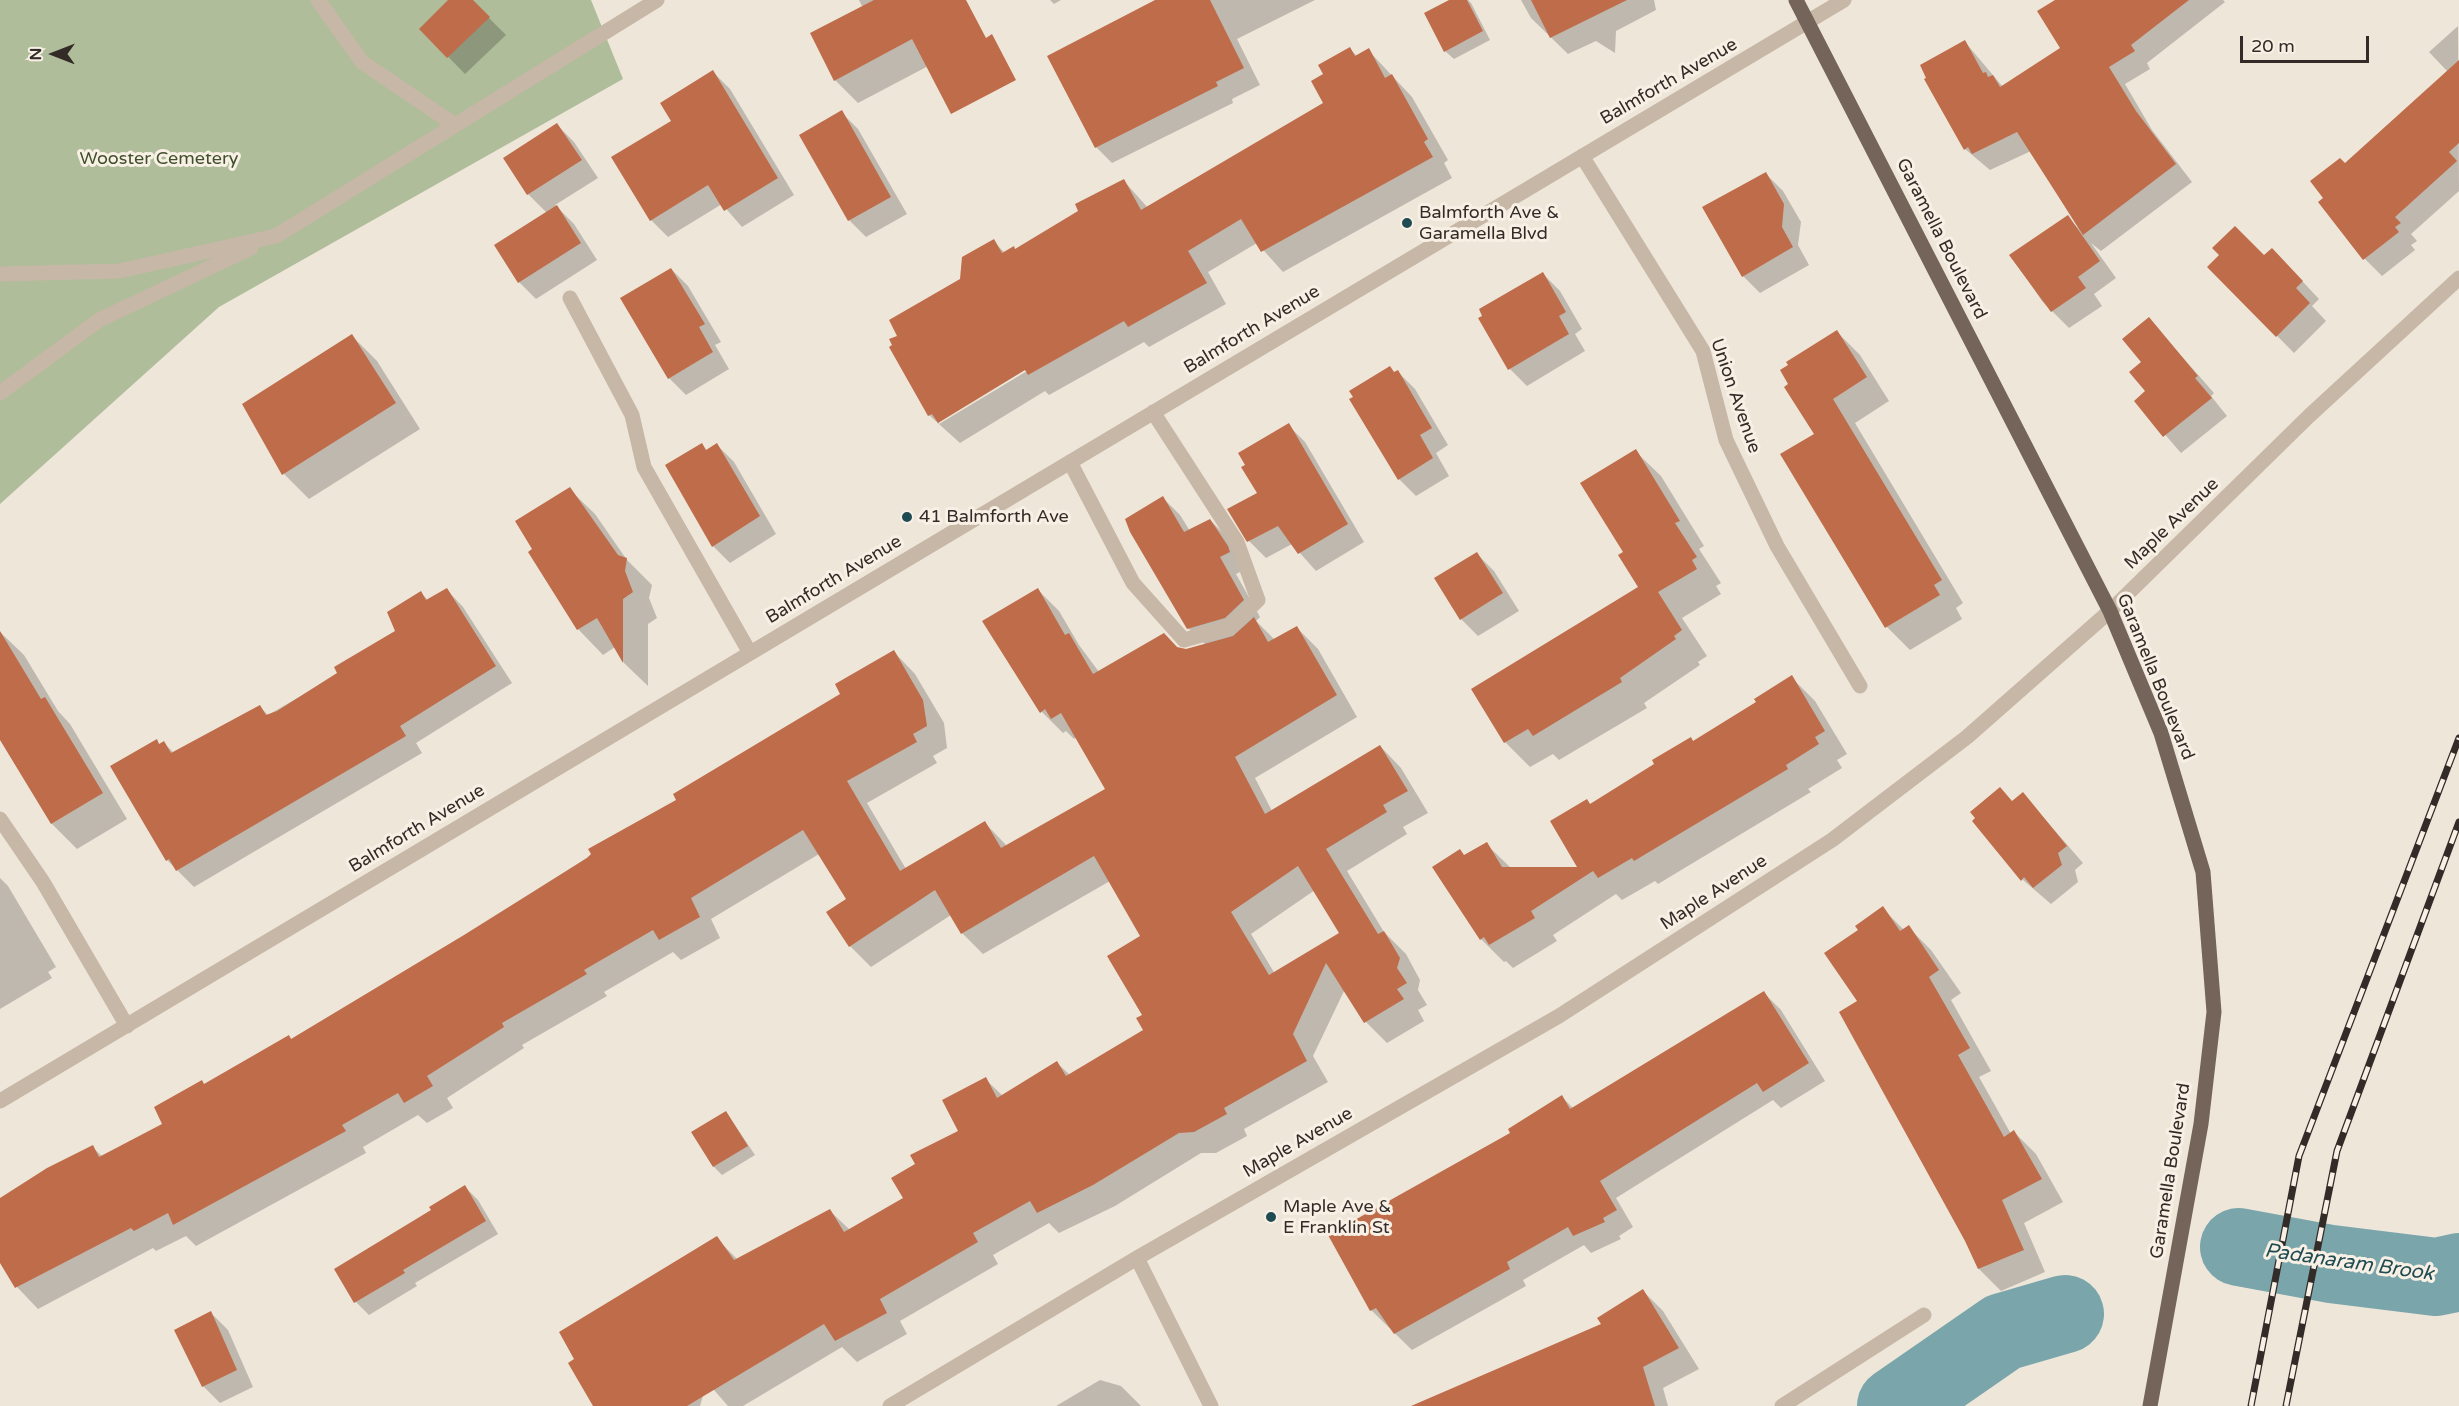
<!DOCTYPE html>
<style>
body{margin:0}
#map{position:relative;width:2459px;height:1406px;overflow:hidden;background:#efe6da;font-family:"Varela Round",sans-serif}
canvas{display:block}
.north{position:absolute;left:24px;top:24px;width:60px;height:60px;-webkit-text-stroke:4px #f8f0e5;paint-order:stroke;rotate:270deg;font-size:16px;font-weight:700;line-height:24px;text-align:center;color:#332b27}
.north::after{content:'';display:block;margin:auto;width:21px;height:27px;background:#332b27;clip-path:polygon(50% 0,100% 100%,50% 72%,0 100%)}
.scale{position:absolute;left:2240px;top:36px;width:129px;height:27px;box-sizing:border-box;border:3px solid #332b27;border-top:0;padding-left:8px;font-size:18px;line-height:21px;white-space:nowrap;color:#332b27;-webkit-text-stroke:4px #f8f0e5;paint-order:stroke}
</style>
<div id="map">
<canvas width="2459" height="1406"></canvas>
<div class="north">N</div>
<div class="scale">20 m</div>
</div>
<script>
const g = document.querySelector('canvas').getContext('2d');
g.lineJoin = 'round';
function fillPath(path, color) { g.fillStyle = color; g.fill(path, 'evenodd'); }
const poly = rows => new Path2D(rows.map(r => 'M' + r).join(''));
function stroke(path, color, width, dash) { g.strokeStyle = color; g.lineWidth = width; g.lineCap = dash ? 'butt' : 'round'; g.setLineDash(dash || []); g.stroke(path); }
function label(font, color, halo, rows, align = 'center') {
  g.font = font + ' "Varela Round",sans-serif'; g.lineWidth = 6; g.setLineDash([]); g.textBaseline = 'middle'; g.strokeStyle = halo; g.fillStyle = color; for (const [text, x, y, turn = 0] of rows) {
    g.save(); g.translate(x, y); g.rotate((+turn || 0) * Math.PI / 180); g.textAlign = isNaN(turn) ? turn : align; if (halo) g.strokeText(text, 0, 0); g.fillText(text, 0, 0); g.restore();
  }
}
const green = poly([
 [0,0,591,0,623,79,219,307,0,504]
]);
const shadow = poly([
 [450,0,471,0,506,35,465,74,421,29],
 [859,0,963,0,932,64,858,103,835,80,863,8],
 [1050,0,1061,0,1054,4],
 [1159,0,1315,0,1237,39,1260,85,1232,99,1233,103,1112,163,1096,147],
 [1452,0,1468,0,1471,3,1490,40,1454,59,1445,51],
 [1521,0,1654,0,1656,10,1616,31,1615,53,1596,41,1568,54,1531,18],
 [2057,0,2223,0,2225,2,2147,63,2150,69,2125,84,2152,130,2192,182,2101,251,2091,243,2116,278,2094,294,2102,306,2069,328,2042,301,2011,256,2067,217,2078,228,2031,151,1990,170,1965,149,1965,42,2003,87,2062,49],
 [2458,26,2459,191,2411,234,2417,241,2411,245,2415,250,2382,276,2365,259,2345,165,2448,72,2429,52],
 [1350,49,1357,56,1368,50,1412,97,1448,160,1444,163,1452,178,1283,272,1257,243,1208,272,1226,304,1149,347,1144,342,1049,395,1045,391,960,443,929,415,899,336,961,280,993,241,1005,253,1016,250,1080,212,1124,181,1148,208,1325,104,1325,74],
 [1030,365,1032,368,939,424,939,421],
 [713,72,730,89,794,195,742,227,722,204,668,237,651,220,673,122],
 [841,112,858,129,907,214,866,237,849,220],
 [557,125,574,142,598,178,555,205,574,224,597,260,536,299,519,282,547,213,528,194,505,158],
 [1766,174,1783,191,1801,222,1798,245,1809,265,1760,293,1743,276,1704,207],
 [2221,255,2264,257,2289,267,2319,299,2312,306,2326,321,2294,353,2209,267],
 [671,269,688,286,721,342,715,345,729,369,686,395,669,378],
 [1543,274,1560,291,1582,329,1575,334,1585,351,1527,386,1510,369],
 [2149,319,2214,393,2211,396,2227,416,2181,453,2136,401,2147,392,2143,362],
 [1837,332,1860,355,1889,401,1855,423,1963,603,1956,608,1962,619,1910,650,1887,627,1782,455,1816,435,1790,385],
 [352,336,377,361,420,429,309,499,284,474],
 [1398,372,1415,389,1448,445,1436,453,1449,476,1416,496,1399,479,1355,398],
 [1288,425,1305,442,1364,542,1316,571,1292,544,1266,558,1249,541,1230,510,1260,494],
 [702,445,707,451,717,445,734,462,776,534,730,563,713,546],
 [1635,451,1661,476,1704,546,1699,549,1721,583,1716,586,1721,594,1682,618,1707,656,1698,662,1700,665,1644,703,1647,708,1559,760,1553,754,1530,767,1505,742,1640,587,1625,553],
 [569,489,595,514,627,560,652,585,649,598,657,618,648,624,648,686,624,663,615,647,603,655,578,629,530,552],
 [1163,498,1180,515,1190,531,1210,520,1227,537,1246,569,1236,574,1260,617,1256,621,1275,640,1296,627,1318,649,1357,717,1255,778,1272,811,1380,746,1401,768,1428,813,1403,827,1407,834,1347,871,1384,932,1406,954,1420,980,1418,990,1427,1005,1418,1010,1424,1021,1387,1043,1366,1022,1345,989,1313,1056,1328,1082,1244,1129,1247,1136,1216,1153,1201,1153,1115,1206,1059,1233,1049,1223,993,1255,998,1264,900,1321,907,1334,857,1362,842,1347,743,1406,728,1406,707,1382,700,1406,595,1406,716,1238,738,1260,830,1211,850,1230,905,1198,917,1165,960,1131,985,1079,1003,1096,1057,1063,1070,1075,1145,1031,1142,936,1110,881,983,954,962,933,951,915,871,967,850,946,848,900,819,854,711,919,720,938,681,960,673,952,604,992,607,996,522,1045,524,1048,447,1098,453,1108,427,1123,418,1115,363,1147,366,1153,196,1246,186,1236,156,1251,153,1248,38,1309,17,1287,0,1260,0,1199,92,1147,103,1157,164,1124,205,1086,292,1040,465,936,842,694,894,652,915,674,944,723,947,748,933,756,937,763,867,803,906,869,985,823,1007,846,1107,789,1077,737,1074,739,1066,731,1063,733,1042,712,984,621,1037,589,1059,611,1079,645,1099,672,1178,649,1186,651,1206,645,1188,628],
 [1315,890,1341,933,1275,974,1251,934],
 [1477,554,1494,571,1519,611,1478,636,1461,619],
 [446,589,463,607,512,683,416,743,422,753,194,887,167,860,112,767,156,741,160,745,164,743,174,753,260,707,268,715,339,674,397,631,421,593,428,600],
 [0,632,24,655,58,711,70,724,127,819,77,849,52,824,0,739],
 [1791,677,1815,701,1847,754,1837,760,1842,768,1808,789,1811,792,1658,884,1655,881,1622,900,1616,894,1553,935,1557,941,1513,968,1506,961,1504,962,1481,939,1465,856,1486,844,1510,867,1580,868,1587,801,1591,805,1758,702],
 [2023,794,2083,863,2075,870,2078,882,2051,904,2023,880,1974,821,2013,802],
 [0,878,8,886,56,967,48,972,52,978,0,1009],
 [1882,908,1904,930,1908,927,1931,950,1961,993,1951,1000,1991,1071,1979,1077,2011,1134,2014,1132,2036,1154,2063,1202,2024,1223,2045,1272,2001,1291,1979,1269,1859,1002,1860,930],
 [1764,993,1781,1010,1825,1081,1781,1108,1773,1100,1616,1198,1633,1227,1619,1236,1621,1239,1591,1253,1584,1245,1523,1280,1526,1286,1412,1350,1371,1310,1512,1134,1562,1097,1574,1109],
 [726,1112,755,1155,722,1175,714,1167,693,1132],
 [465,1187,478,1200,498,1234,415,1283,417,1286,369,1315,356,1302,336,1270,433,1211],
 [1643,1291,1663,1311,1699,1369,1663,1388,1668,1406,1415,1406,1603,1325],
 [211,1313,228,1330,253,1387,220,1403,203,1386],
 [1100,1380,1121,1386,1141,1406,1056,1406]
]);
const river = poly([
 [2239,1247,2331,1264,2436,1277,2459,1272],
 [1896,1406,2003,1332,2065,1314]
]);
const building = poly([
 [448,0,473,0,490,17,447,58,419,29],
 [874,0,966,0,986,38,992,34,1016,80,951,114,912,39,834,81,810,33],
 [1155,0,1210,0,1244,68,1216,82,1218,86,1095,148,1047,56],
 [1449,0,1467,0,1483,31,1444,52,1424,13],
 [1531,0,1627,0,1550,38],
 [2055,0,2189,0,2131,45,2135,51,2109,67,2136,111,2176,164,2083,235,2017,132,1972,154,1968,147,1964,150,1924,79,1926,78,1920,65,1965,40,1983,73,1986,72,1988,77,1993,75,2000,87,2060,48,2037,11],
 [1350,47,1355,56,1369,48,1385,78,1392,74,1428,139,1424,142,1433,157,1261,252,1241,219,1188,251,1207,283,1128,327,1124,321,1028,375,1025,370,938,423,932,414,928,416,889,347,892,345,889,339,897,336,889,320,960,279,962,257,994,239,1002,253,1014,246,1015,249,1078,211,1075,204,1124,179,1141,210,1323,103,1311,81,1323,74,1318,65],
 [2459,60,2459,143,2449,152,2457,161,2395,217,2401,223,2395,227,2399,232,2363,260,2318,202,2323,198,2310,181,2340,158,2345,163],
 [713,70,778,178,724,211,708,185,650,221,611,157,671,121,660,103],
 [842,110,891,197,848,221,799,135],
 [557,123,582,160,527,195,503,158],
 [1766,172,1784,204,1782,227,1793,247,1742,277,1702,207],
 [557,205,581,243,518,283,494,245],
 [2068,215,2100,261,2078,277,2086,288,2051,312,2009,255],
 [2235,226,2264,255,2272,248,2303,281,2296,288,2310,303,2276,337,2207,267,2219,255,2212,248],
 [671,268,705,324,699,327,713,352,668,379,620,298],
 [1543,272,1566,312,1559,316,1569,334,1508,370,1478,318,1482,316,1479,309],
 [2149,317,2198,376,2195,378,2212,398,2163,437,2134,401,2145,391,2129,372,2141,362,2122,339],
 [1837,330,1867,377,1833,399,1942,580,1934,585,1940,595,1885,628,1780,454,1814,434,1784,387,1788,384,1780,370,1788,365,1786,362],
 [352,334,396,403,282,475,242,404],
 [1390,366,1394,372,1398,370,1432,428,1420,435,1433,458,1398,480,1349,399,1353,397,1349,391],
 [1289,423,1348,524,1298,554,1278,526,1247,542,1227,509,1257,493,1241,467,1245,465,1238,453],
 [702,443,706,450,717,443,760,516,712,547,665,465],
 [1636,449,1680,521,1675,523,1697,557,1692,560,1697,569,1658,592,1682,630,1674,636,1676,639,1620,678,1622,682,1533,736,1528,729,1504,743,1471,689,1638,587,1618,555,1623,552,1580,483],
 [570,487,618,555,627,558,625,571,633,592,623,599,623,663,597,618,577,630,528,552,532,549,515,521],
 [1163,496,1184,532,1210,519,1228,546,1230,552,1220,557,1244,600,1225,618,1187,629,1130,532,1125,519],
 [1477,552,1503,593,1460,620,1434,578],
 [447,588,496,666,400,726,406,736,362,762,176,871,169,859,166,861,110,766,157,739,159,744,164,741,171,753,260,705,266,715,277,711,337,673,334,667,395,631,387,612,421,591,426,600],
 [1038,588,1065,635,1069,633,1093,674,1164,633,1177,647,1186,649,1233,636,1254,617,1268,642,1297,626,1337,695,1235,757,1265,814,1380,745,1408,791,1383,805,1387,812,1326,849,1378,934,1384,931,1400,958,1397,968,1407,983,1397,989,1404,999,1364,1023,1326,963,1293,1034,1307,1061,1224,1108,1227,1114,1194,1132,1179,1133,1093,1185,1037,1213,1030,1201,973,1233,978,1242,880,1299,887,1313,835,1341,824,1324,687,1406,593,1406,568,1363,574,1359,559,1332,717,1236,734,1260,830,1209,844,1232,903,1198,891,1178,915,1164,910,1155,958,1131,942,1100,986,1077,997,1098,1057,1061,1066,1076,1143,1030,1136,1018,1142,1015,1107,956,1140,936,1094,856,961,934,935,890,849,947,826,912,846,899,803,830,691,898,700,917,659,940,653,930,584,970,587,974,502,1023,504,1027,427,1076,433,1086,404,1103,398,1093,342,1125,346,1131,173,1225,168,1213,134,1231,131,1228,15,1288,0,1263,0,1198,47,1168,93,1145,99,1157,162,1124,154,1107,202,1080,204,1084,289,1035,291,1039,464,935,587,858,591,854,588,849,676,800,673,794,840,694,835,684,894,650,923,700,927,726,913,734,917,742,847,781,900,871,985,821,1001,848,1105,789,1061,713,1051,719,1045,709,1040,713,982,621],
 [1298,866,1339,933,1269,975,1231,912],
 [0,631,41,699,45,697,103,793,51,824,0,740],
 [1792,675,1825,731,1815,737,1819,744,1786,765,1788,769,1634,861,1632,858,1598,878,1593,871,1531,911,1535,918,1489,945,1484,937,1480,940,1432,867,1460,849,1464,855,1487,842,1502,867,1577,867,1550,821,1587,799,1590,804,1654,764,1652,760,1691,737,1693,741,1756,702,1754,699],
 [2000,787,2012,801,2023,792,2067,846,2058,853,2062,865,2033,888,2024,877,2021,881,1972,821,1975,818,1970,812],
 [1883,906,1900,931,1909,925,1939,970,1929,977,1970,1048,1958,1055,2004,1137,2014,1130,2042,1179,2002,1200,2024,1250,1978,1269,1965,1241,1839,1012,1857,1001,1824,953,1858,930,1855,926],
 [1764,991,1809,1063,1763,1092,1757,1083,1600,1181,1617,1210,1603,1218,1605,1222,1573,1236,1568,1227,1507,1262,1510,1269,1394,1334,1376,1308,1370,1311,1328,1235,1510,1133,1508,1129,1562,1095,1570,1109],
 [726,1111,748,1146,713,1167,691,1132],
 [465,1185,486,1221,403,1270,405,1273,354,1303,334,1269,431,1210,429,1207],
 [1643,1289,1679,1348,1643,1367,1655,1406,1411,1406,1601,1324,1597,1318],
 [211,1311,237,1370,202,1387,174,1330]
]);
const minor = poly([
 [318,0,362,62,455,125],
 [1582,156,1703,351,1726,440,1777,546,1860,686],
 [0,274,119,271,276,236,657,0],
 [570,298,632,415,644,467,750,653],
 [0,393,99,320,251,248],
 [1070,462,1133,583,1184,640,1230,627,1258,600,1237,542,1153,412],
 [0,819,43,882,127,1026],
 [0,1101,1844,0],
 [1137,1258,1211,1406],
 [890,1406,1137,1258,1559,1016,1832,840,1967,737,2110,611,2309,416,2459,278],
 [1782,1406,1924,1315]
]);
const major = poly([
 [1796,0,2110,611,2161,733,2203,872,2214,1012,2201,1124,2150,1406]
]);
const rail = poly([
 [2251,1406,2299,1156,2459,738],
 [2286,1406,2337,1151,2459,822]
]);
const markers = [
 [1407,223,6,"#1f4b52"],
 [907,517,6,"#1f4b52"],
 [1271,1217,6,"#1f4b52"]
];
const streetNames = [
 ["Balmforth Avenue",1669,82,-30],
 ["Garamella Boulevard",1941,239,63],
 ["Balmforth Avenue",1252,330,-31],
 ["Union Avenue",1735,396,71],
 ["Maple Avenue",2172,524,-44],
 ["Balmforth Avenue",834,580,-31],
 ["Garamella Boulevard",2155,677,68],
 ["Balmforth Avenue",417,829,-31],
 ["Maple Avenue",1714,893,-33],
 ["Maple Avenue",1298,1143,-30],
 ["Garamella Boulevard",2171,1171,-81]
];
const parkNames = [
 ["Wooster Cemetery",159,159]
];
const poiNames = [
 ["Balmforth Ave &",1419,213],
 ["Garamella Blvd",1419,234],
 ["41 Balmforth Ave",919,517],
 ["Maple Ave &",1283,1207],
 ["E Franklin St",1283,1228]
];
const waterNames = [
 ["Padanaram Brook",2349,1263,8]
];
fillPath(green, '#b0bd9b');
fillPath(shadow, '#0003');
stroke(river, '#7aa6ab', 78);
fillPath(building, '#be6c49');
stroke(minor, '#c7b7a6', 15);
stroke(major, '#746459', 15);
stroke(rail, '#332b27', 7);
stroke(rail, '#f8f0e5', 4.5, [14]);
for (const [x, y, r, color] of markers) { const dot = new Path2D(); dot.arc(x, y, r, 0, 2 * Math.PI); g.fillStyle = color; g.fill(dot); stroke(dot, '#f8f0e5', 2); }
label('18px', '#332b27', '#f8f0e5', streetNames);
label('18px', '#41502c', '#f8f0e5', parkNames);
label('18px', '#332b27', '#f8f0e5', poiNames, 'left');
label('italic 20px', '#1f4b52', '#f8f0e5', waterNames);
</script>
